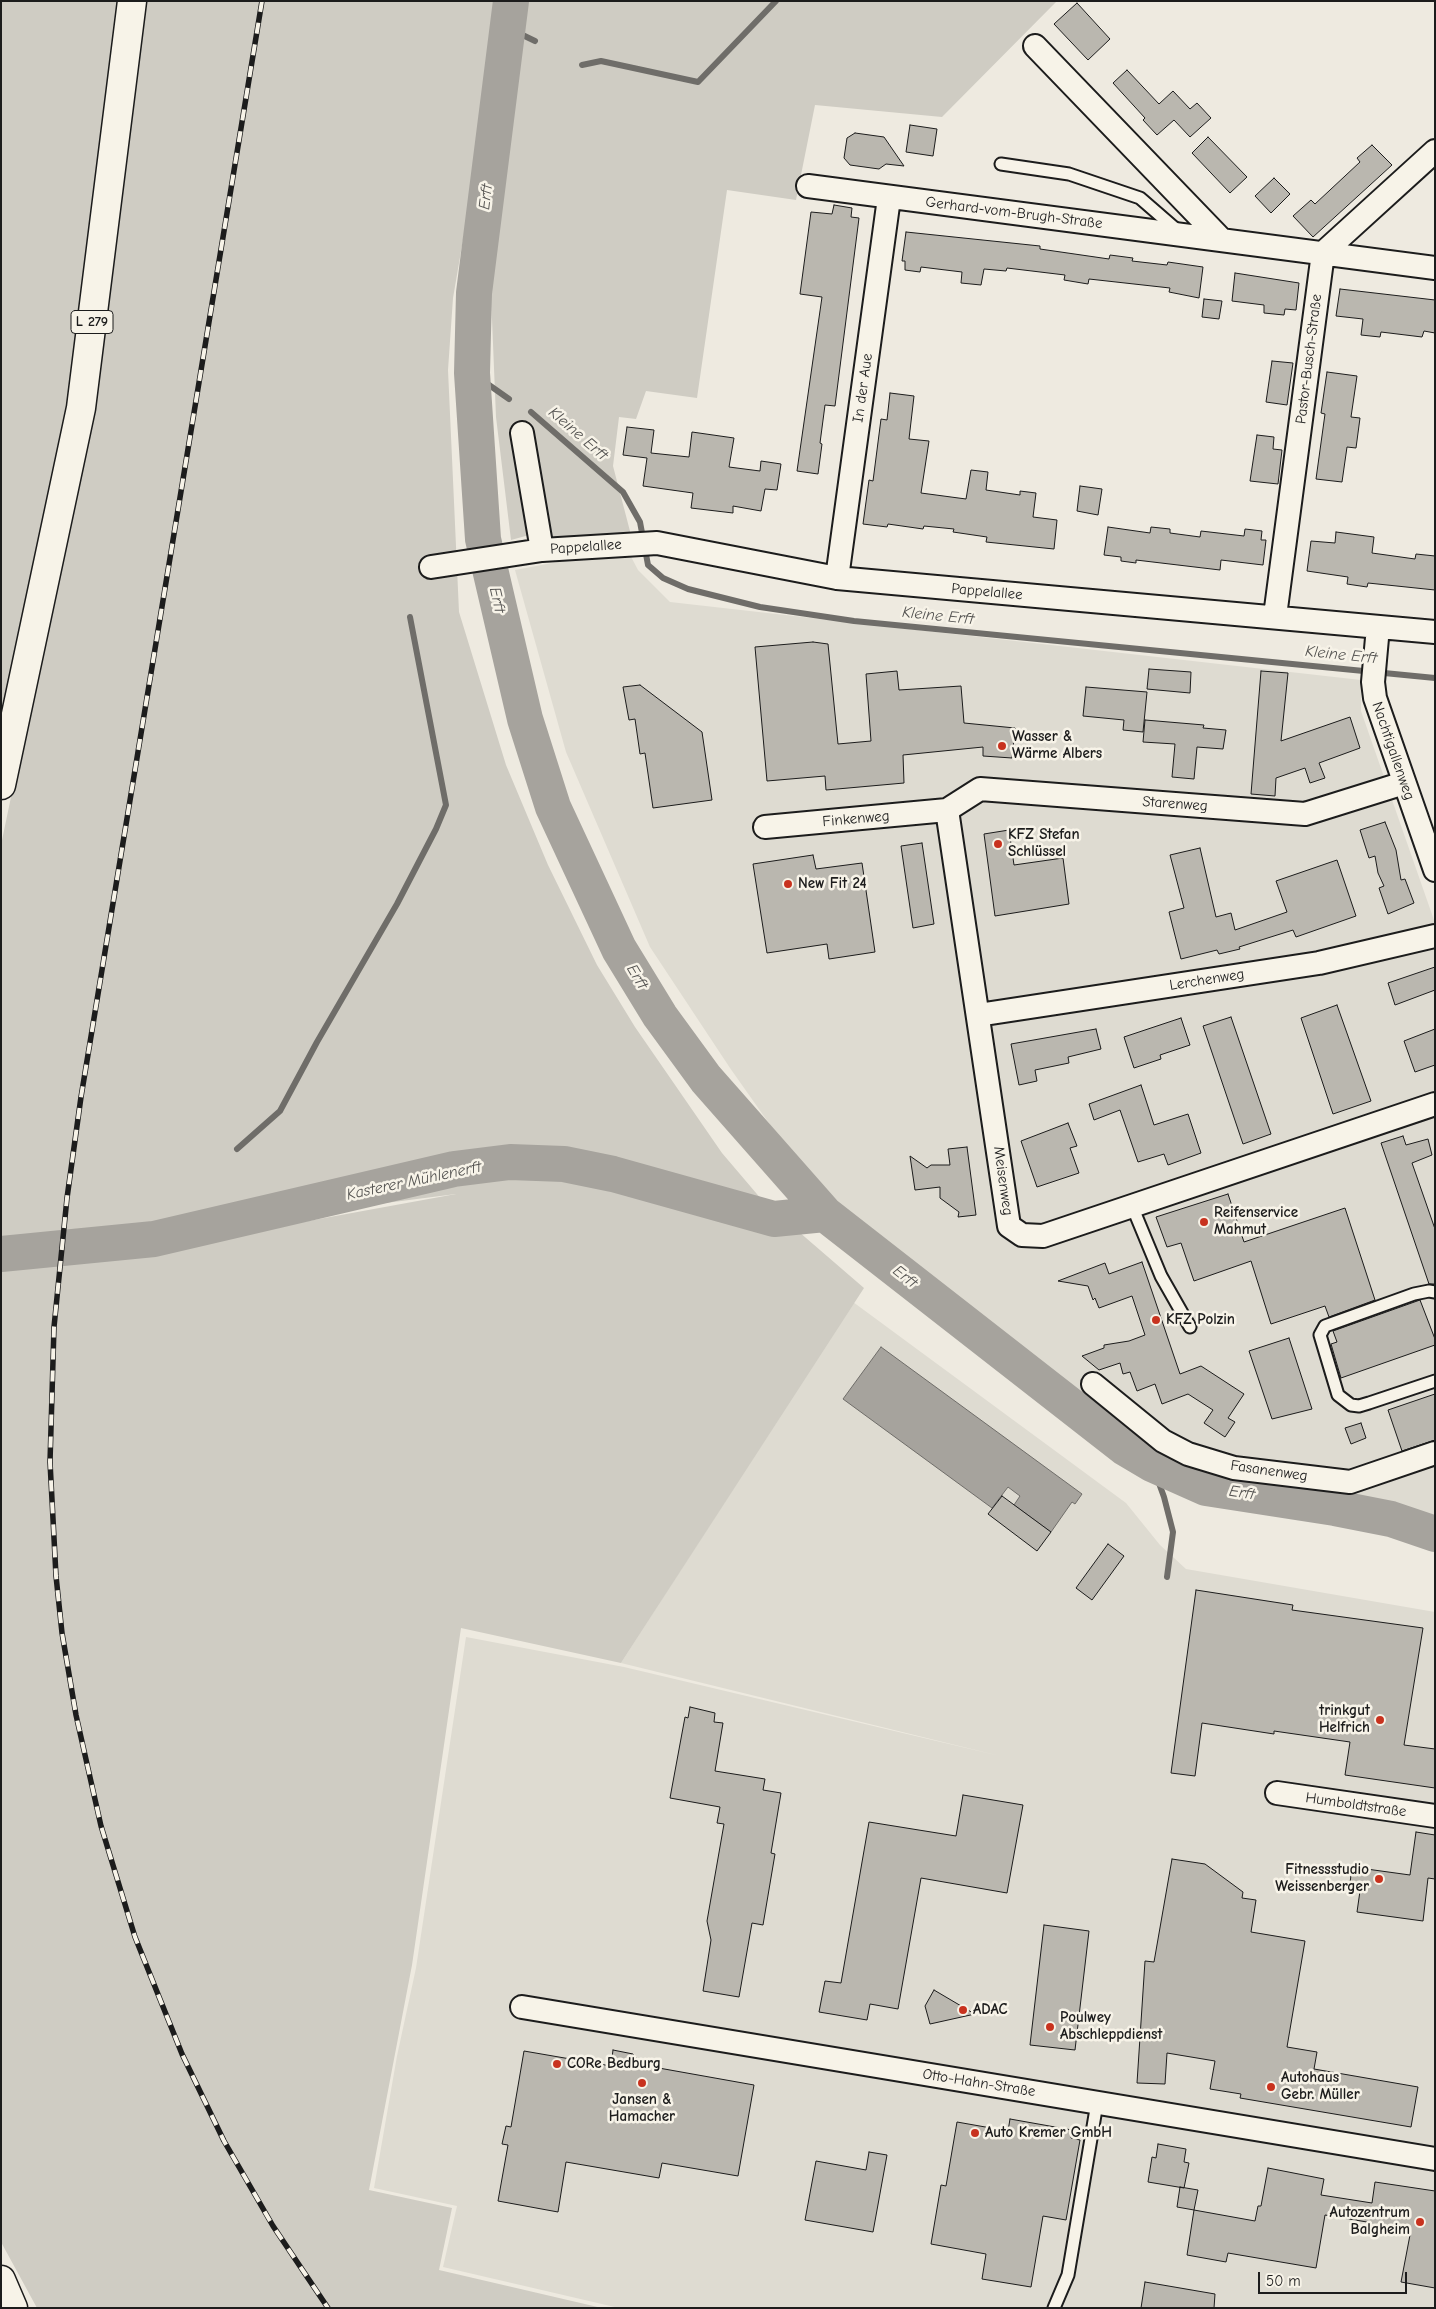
<!DOCTYPE html>
<meta charset="utf-8">
<style>
body{margin:0}
#map{position:relative;width:1436px;height:2309px;overflow:hidden;background:#eeeae0;font-family:"Comic Neue",sans-serif}
canvas{display:block}
.frame{position:absolute;inset:0;border:2px solid #1c1c1c;pointer-events:none}
.scale{position:absolute;left:1258px;top:2272px;width:149px;height:22px;box-sizing:border-box;border:2px solid #1c1c1c;border-top:0;padding-left:6px;font-size:15px;line-height:18px;white-space:nowrap;color:#1c1c1c;-webkit-text-stroke:4px #f7f3e8;paint-order:stroke}
</style>
<div id="map">
<canvas width="1436" height="2309"></canvas>
<div class="frame"></div>
<div class="scale">50 m</div>
</div>
<script>
const g = document.querySelector('canvas').getContext('2d');
g.lineJoin = 'round';
function fillPath(path, color) { g.fillStyle = color; g.fill(path, 'evenodd'); }
const poly = rows => new Path2D(rows.map(r => 'M' + r).join(''));
function stroke(path, color, width, dash) { g.strokeStyle = color; g.lineWidth = width; g.lineCap = dash ? 'butt' : 'round'; g.setLineDash(dash || []); g.stroke(path); }
function label(font, color, halo, rows, align = 'center') {
  g.font = font + ' "Comic Neue",sans-serif'; g.lineWidth = 5; g.setLineDash([]); g.textBaseline = 'middle'; g.strokeStyle = halo; g.fillStyle = color; for (const [text, x, y, turn = 0] of rows) {
    g.save(); g.translate(x, y); g.rotate((+turn || 0) * Math.PI / 180); g.textAlign = isNaN(turn) ? turn : align; if (halo) g.strokeText(text, 0, 0); g.fillText(text, 0, 0); g.restore();
  }
}
const built = poly([
 [627,549,638,570,670,602,1361,680,1361,711,1435,923,1435,1523,1393,1512,1204,1474,1154,1454,981,1326,820,1188,773,1129,730,1068,650,947,566,752,515,570],
 [853,1302,1126,1503,1160,1545,1186,1569,1435,1612,1435,2308,619,2308,443,2267,457,2206,374,2188,397,2056,416,1968,466,1637,624,1667,1000,1756,621,1663]
]);
const green = poly([
 [1,1,118,1,76,403,1,725],
 [146,1,504,1,453,298,448,370,459,612,506,765,548,865,597,965,635,1027,722,1153,762,1200,864,1288,621,1663,461,1628,412,1965,369,2190,452,2208,439,2270,602,2308,37,2308,1,2242,1,1271,149,1250,456,1194,151,1233,1,1249,1,845,92,408],
 [516,1,1057,1,942,117,815,105,796,200,727,190,697,398,646,391,636,419,619,417,613,466,631,535,559,538,540,532,511,540,496,417,491,295]
]);
const water = poly([
 [881,1347,1082,1494,1075,1504,1072,1502,1051,1532,1014,1505,1020,1496,1008,1487,992,1508,843,1399,881,1347]
]);
const stream = poly([
 [506,27,535,41],
 [582,65,601,61,698,82,776,1],
 [472,373,509,399],
 [531,412,623,492,640,522,648,565,663,578,688,589,760,607,854,621,1435,678],
 [237,1149,280,1111,317,1042,397,904,436,829,446,805,410,617],
 [1152,1464,1164,1497,1173,1532,1167,1577]
]);
const river = poly([
 [511,1,474,293,472,373,483,539,525,719,553,807,619,949,660,1016,706,1079,825,1214,1125,1448,1152,1464,1206,1488,1335,1508,1391,1519,1435,1534],
 [1,1254,154,1239,454,1169,510,1162,564,1164,613,1174,774,1219,825,1214]
]);
const building = poly([
 [1077,3,1110,39,1088,60,1054,24,1077,3],
 [1127,70,1159,104,1173,91,1190,109,1197,103,1211,118,1190,137,1174,120,1157,135,1143,120,1145,118,1113,83,1127,70],
 [910,125,937,129,933,156,906,152,910,125],
 [855,133,884,137,904,166,886,164,879,169,850,165,844,158,847,138,855,133],
 [1208,137,1247,177,1230,193,1192,153,1208,137],
 [1372,145,1392,165,1313,237,1293,216,1311,200,1315,204,1360,162,1357,158,1372,145],
 [1274,178,1290,194,1271,213,1255,196,1274,178],
 [834,205,852,208,851,217,859,218,835,406,825,405,820,443,822,444,818,474,797,471,822,297,800,294,811,212,832,214,834,205],
 [906,232,1040,246,1040,249,1109,259,1110,255,1133,258,1132,261,1167,265,1168,262,1203,267,1199,298,1169,292,1170,288,1089,279,1088,284,1064,280,1065,275,1007,268,1006,271,984,269,981,285,961,283,962,272,921,267,920,272,905,270,905,261,902,261,906,232],
 [1235,273,1299,283,1296,310,1285,309,1284,315,1264,313,1264,305,1232,301,1235,273],
 [1340,289,1435,300,1435,333,1424,331,1422,337,1381,332,1380,337,1361,335,1363,319,1336,316,1340,289],
 [1204,299,1222,301,1219,319,1202,317,1204,299],
 [1272,361,1293,363,1287,405,1266,402,1272,361],
 [1327,372,1357,376,1351,417,1360,418,1356,448,1347,447,1342,482,1316,479,1325,414,1321,413,1327,372],
 [890,393,914,396,909,439,929,441,921,493,966,499,971,470,988,472,986,490,1020,495,1020,491,1036,493,1033,517,1057,520,1054,549,986,542,987,537,953,532,954,529,924,526,923,529,888,524,887,527,863,524,869,480,873,481,881,419,887,420,890,393],
 [627,427,654,430,651,453,689,457,692,432,734,438,729,467,760,471,761,461,781,464,777,490,765,489,761,511,733,506,733,513,691,508,693,493,643,486,647,458,623,455,627,427],
 [1257,435,1274,437,1273,449,1282,450,1278,484,1250,481,1257,435],
 [1080,486,1102,489,1098,515,1077,511,1080,486],
 [1108,527,1150,533,1151,527,1170,529,1170,533,1200,537,1201,531,1244,536,1245,529,1262,531,1261,540,1266,540,1263,565,1221,560,1220,570,1136,560,1136,563,1121,561,1121,557,1104,555,1108,527],
 [1336,532,1374,537,1372,553,1415,559,1416,554,1435,556,1435,590,1368,583,1367,587,1347,584,1348,577,1307,571,1311,541,1335,543,1336,532],
 [813,642,828,644,838,744,871,741,866,674,897,671,899,690,961,686,964,723,1015,728,1012,758,983,756,983,747,903,755,904,783,826,790,825,776,767,781,755,647,813,642],
 [1149,669,1191,672,1190,693,1147,689,1149,669],
 [1261,671,1288,673,1281,741,1350,717,1360,748,1319,763,1325,778,1310,783,1305,768,1276,778,1275,796,1251,794,1261,671],
 [640,685,702,732,712,800,653,808,645,753,640,754,635,719,629,720,623,687,640,685],
 [1086,687,1147,692,1143,732,1123,730,1124,720,1083,716,1086,687],
 [1145,720,1204,725,1203,728,1226,730,1223,749,1197,747,1194,779,1172,777,1175,744,1143,742,1145,720],
 [1385,822,1396,850,1401,880,1405,879,1414,903,1388,914,1379,888,1384,886,1378,873,1375,856,1369,858,1360,830,1385,822],
 [1009,830,1014,865,1063,858,1069,904,995,916,984,834,1009,830],
 [922,843,934,924,913,928,901,846,922,843],
 [1200,848,1216,917,1231,913,1235,930,1287,912,1276,881,1337,860,1356,916,1296,937,1293,930,1239,947,1240,949,1219,954,1217,950,1181,959,1169,912,1184,908,1170,855,1200,848],
 [813,855,816,869,862,863,875,952,829,959,827,944,767,953,753,864,813,855],
 [1435,967,1435,990,1395,1005,1388,983,1435,967],
 [1337,1005,1371,1101,1333,1114,1301,1018,1337,1005],
 [1231,1017,1271,1134,1243,1144,1203,1026,1231,1017],
 [1181,1018,1190,1045,1160,1055,1161,1059,1134,1068,1124,1037,1181,1018],
 [1096,1029,1101,1049,1068,1057,1069,1063,1035,1070,1037,1081,1019,1085,1011,1044,1096,1029],
 [1435,1029,1435,1065,1415,1072,1404,1041,1435,1029],
 [1141,1085,1154,1125,1188,1114,1201,1153,1168,1165,1164,1154,1138,1162,1120,1110,1094,1120,1089,1104,1141,1085],
 [1068,1123,1077,1146,1070,1148,1079,1173,1037,1187,1021,1141,1068,1123],
 [1403,1136,1406,1145,1428,1139,1432,1155,1412,1163,1435,1229,1435,1284,1429,1284,1381,1143,1403,1136],
 [967,1147,976,1215,958,1217,959,1212,940,1198,940,1187,915,1190,910,1156,927,1168,931,1165,950,1165,948,1149,967,1147],
 [1228,1194,1244,1242,1345,1208,1375,1300,1329,1317,1325,1306,1271,1324,1251,1261,1194,1281,1181,1243,1167,1247,1156,1217,1228,1194],
 [1142,1262,1180,1374,1201,1366,1244,1394,1228,1418,1235,1422,1225,1437,1204,1423,1213,1410,1188,1394,1162,1404,1155,1384,1137,1391,1130,1372,1123,1374,1120,1363,1099,1370,1082,1356,1104,1348,1104,1345,1129,1341,1145,1335,1132,1296,1099,1308,1095,1298,1093,1300,1088,1286,1058,1281,1105,1263,1109,1274,1142,1262],
 [1420,1300,1435,1339,1435,1345,1341,1378,1331,1344,1337,1342,1333,1331,1420,1300],
 [1289,1338,1312,1409,1272,1419,1249,1351,1289,1338],
 [1435,1394,1435,1440,1402,1451,1388,1410,1435,1394],
 [1361,1423,1366,1438,1351,1444,1345,1428,1361,1423],
 [1002,1496,1051,1532,1037,1551,988,1514,1002,1496],
 [1108,1544,1124,1556,1092,1600,1076,1588,1108,1544],
 [1196,1590,1293,1605,1292,1610,1423,1628,1404,1745,1435,1749,1435,1788,1345,1775,1350,1742,1274,1731,1274,1734,1202,1723,1195,1776,1171,1773,1196,1590],
 [690,1707,715,1713,714,1722,723,1723,715,1771,765,1779,763,1790,781,1793,771,1853,775,1854,763,1925,752,1923,739,1997,703,1991,711,1940,707,1921,724,1824,717,1823,720,1807,670,1798,685,1717,688,1718,690,1707],
 [963,1795,1023,1805,1007,1893,921,1878,898,2009,870,2004,867,2020,819,2012,825,1981,841,1983,869,1822,956,1836,963,1795],
 [1416,1832,1435,1835,1435,1879,1428,1878,1423,1921,1357,1912,1361,1884,1350,1883,1352,1867,1410,1875,1416,1832],
 [1172,1859,1205,1864,1243,1892,1242,1898,1256,1900,1251,1932,1305,1941,1287,2047,1317,2052,1314,2069,1418,2087,1411,2127,1240,2098,1241,2094,1210,2089,1215,2061,1167,2053,1165,2084,1137,2083,1145,1961,1154,1962,1172,1859],
 [1044,1925,1089,1931,1075,2050,1030,2045,1044,1925],
 [934,1990,973,2013,975,2014,930,2024,925,2006,934,1990],
 [613,2050,633,2054,642,2065,754,2085,738,2176,662,2163,659,2178,566,2162,558,2212,498,2201,508,2145,502,2144,506,2126,511,2127,524,2051,611,2066,613,2050],
 [1010,2119,1072,2130,1071,2138,1080,2140,1066,2220,1043,2216,1031,2287,982,2279,986,2254,931,2244,941,2185,946,2186,957,2122,1008,2131,1010,2119],
 [1158,2144,1186,2149,1184,2162,1189,2163,1184,2188,1148,2182,1152,2157,1156,2158,1158,2144],
 [869,2152,887,2155,873,2232,805,2220,816,2161,866,2170,869,2152],
 [1268,2168,1324,2179,1321,2195,1372,2203,1375,2182,1435,2191,1435,2288,1401,2282,1410,2235,1366,2228,1367,2222,1325,2215,1316,2268,1228,2253,1226,2262,1187,2255,1194,2210,1255,2221,1258,2206,1261,2206,1268,2168],
 [1180,2187,1198,2190,1194,2210,1177,2207,1180,2187],
 [1145,2282,1215,2294,1214,2308,1141,2308,1145,2282]
]);
const service = poly([
 [1001,164,1069,174,1140,198,1178,231],
 [1132,1206,1161,1276,1190,1327],
 [1435,1292,1429,1291,1414,1294,1325,1326,1320,1335,1338,1395,1351,1405,1359,1406,1369,1403,1435,1381],
 [1054,2308,1068,2275,1097,2103]
]);
const minor = poly([
 [1035,46,1220,238],
 [808,186,1435,268],
 [522,433,542,550],
 [431,567,542,550,657,543,837,578,1435,632],
 [837,578,889,198],
 [1275,616,1323,253,1435,151],
 [1378,627,1373,682,1375,698,1435,870],
 [947,810,1009,1226,1022,1235,1043,1236,1435,1104],
 [765,827,947,810,980,789,1305,814,1404,783],
 [978,1015,1319,963,1435,936],
 [1093,1384,1163,1441,1188,1454,1234,1468,1350,1482,1435,1453],
 [1277,1793,1435,1816],
 [522,2007,1435,2159]
]);
const primary = poly([
 [1,785,81,408,132,1],
 [1,2280,13,2308]
]);
const rail = poly([
 [262,1,81,1097,67,1198,54,1327,50,1462,56,1576,62,1633,76,1715,101,1826,135,1937,182,2054,224,2141,273,2226,328,2308]
]);
const markers = [
 [1002,746,5,"#c8321e"],
 [998,844,5,"#c8321e"],
 [788,884,5,"#c8321e"],
 [1204,1222,5,"#c8321e"],
 [1156,1320,5,"#c8321e"],
 [1380,1720,5,"#c8321e"],
 [1379,1879,5,"#c8321e"],
 [963,2010,5,"#c8321e"],
 [1050,2027,5,"#c8321e"],
 [557,2064,5,"#c8321e"],
 [642,2083,5,"#c8321e"],
 [1271,2087,5,"#c8321e"],
 [975,2133,5,"#c8321e"],
 [1420,2222,5,"#c8321e"]
];
const shields = [
 [92,322,42]
];
const shieldNames = [
 ["L 279",92,322]
];
const streetNames = [
 ["Gerhard-vom-Brugh-Straße",1014,213,7],
 ["Pastor-Busch-Straße",1309,359,-83],
 ["In der Aue",863,388,-82],
 ["Pappelallee",586,547,-4],
 ["Pappelallee",987,592,5],
 ["Nachtigallenweg",1393,751,71],
 ["Starenweg",1175,804,4],
 ["Finkenweg",856,819,-5],
 ["Lerchenweg",1207,980,-9],
 ["Meisenweg",1003,1181,82],
 ["Fasanenweg",1269,1471,8],
 ["Humboldtstraße",1356,1805,8],
 ["Otto-Hahn-Straße",979,2083,9]
];
const poiNames = [
 ["Wasser &",1012,737],
 ["Wärme Albers",1012,754],
 ["KFZ Stefan",1008,835],
 ["Schlüssel",1008,852],
 ["New Fit 24",798,884],
 ["Reifenservice",1214,1213],
 ["Mahmut",1214,1230],
 ["KFZ Polzin",1166,1320],
 ["trinkgut",1370,1711,"right"],
 ["Helfrich",1370,1728,"right"],
 ["Fitnessstudio",1369,1870,"right"],
 ["Weissenberger",1369,1887,"right"],
 ["ADAC",973,2010],
 ["Poulwey",1060,2018],
 ["Abschleppdienst",1060,2035],
 ["CORe Bedburg",567,2064],
 ["Autohaus",1281,2078],
 ["Gebr. Müller",1281,2095],
 ["Jansen &",642,2100,"center"],
 ["Hamacher",642,2117,"center"],
 ["Auto Kremer GmbH",985,2133],
 ["Autozentrum",1410,2213,"right"],
 ["Balgheim",1410,2230,"right"]
];
const waterNames = [
 ["Erft",486,197,-83],
 ["Kleine Erft",578,434,41],
 ["Erft",497,600,77],
 ["Kleine Erft",938,616,6],
 ["Kleine Erft",1341,655,6],
 ["Erft",637,977,59],
 ["Kasterer Mühlenerft",414,1181,-12],
 ["Erft",905,1277,38],
 ["Erft",1242,1493,9]
];
fillPath(built, '#dedbd1');
fillPath(green, '#cfccc3');
fillPath(water, '#a6a39d');
stroke(water, '#6f6d69', 1);
stroke(stream, '#6f6d69', 6);
stroke(river, '#a6a39d', 36);
fillPath(building, '#bab7af');
stroke(building, '#1c1c1c', 1);
stroke(service, '#1c1c1c', 15);
stroke(minor, '#1c1c1c', 26);
stroke(primary, '#1c1c1c', 31);
stroke(service, '#f7f3e8', 11);
stroke(minor, '#f7f3e8', 22);
stroke(primary, '#f7f3e8', 28);
stroke(rail, '#1c1c1c', 5.5);
stroke(rail, '#f7f3e8', 4, [11]);
for (const [x, y, r, color] of markers) { const dot = new Path2D(); dot.arc(x, y, r, 0, 2 * Math.PI); g.fillStyle = color; g.fill(dot); stroke(dot, '#f7f3e8', 2); }
for (const [x, y, w] of shields) { const box = new Path2D(); box.roundRect(x - w / 2, y - 11.5, w, 23, 4); g.fillStyle = '#f7f3e8'; g.fill(box); stroke(box, '#1c1c1c', 1); }
label('bold 14px', '#1c1c1c', null, shieldNames);
label('15px', '#1c1c1c', '#f7f3e8', streetNames);
label('bold 15px', '#1c1c1c', '#f7f3e8', poiNames, 'left');
label('italic 16px', '#535250', '#f7f3e8', waterNames);
</script>
